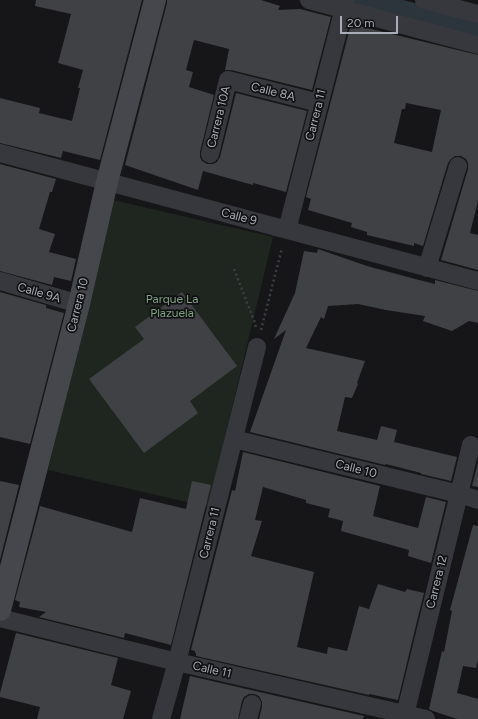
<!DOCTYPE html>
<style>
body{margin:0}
#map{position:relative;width:478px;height:719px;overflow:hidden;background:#161618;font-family:Figtree,sans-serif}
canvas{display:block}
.scale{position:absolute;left:340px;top:16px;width:58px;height:18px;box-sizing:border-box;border:2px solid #a8adb8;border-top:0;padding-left:5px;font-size:12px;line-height:14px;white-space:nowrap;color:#a8adb8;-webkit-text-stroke:3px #111113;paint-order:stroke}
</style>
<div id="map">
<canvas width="478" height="719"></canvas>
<div class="scale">20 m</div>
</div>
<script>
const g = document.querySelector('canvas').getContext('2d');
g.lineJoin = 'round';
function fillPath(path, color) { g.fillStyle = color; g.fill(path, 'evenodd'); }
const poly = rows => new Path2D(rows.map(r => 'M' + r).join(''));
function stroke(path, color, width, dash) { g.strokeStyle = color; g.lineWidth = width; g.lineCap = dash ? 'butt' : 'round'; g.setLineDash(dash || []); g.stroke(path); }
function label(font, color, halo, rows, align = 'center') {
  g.font = font + ' Figtree,sans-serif'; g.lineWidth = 3.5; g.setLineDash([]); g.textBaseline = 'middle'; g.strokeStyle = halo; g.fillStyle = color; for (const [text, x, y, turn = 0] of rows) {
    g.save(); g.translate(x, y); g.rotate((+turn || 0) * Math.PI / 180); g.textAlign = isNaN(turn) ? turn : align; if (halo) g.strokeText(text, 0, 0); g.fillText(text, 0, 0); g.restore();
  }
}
const green = poly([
 [113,200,273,237,208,507,48,470]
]);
const canal = poly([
 [364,0,478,30]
]);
const building = poly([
 [36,0,142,0,100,160,63,151,61,158,0,143,0,98,40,108,39,113,72,121,80,88,78,88,83,70,58,63,71,14,35,6],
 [167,0,261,0,280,6,278,10,300,9,331,17,312,90,231,70,225,70,229,49,194,40,186,70,193,72,189,87,214,95,200,152,200,157,202,161,207,164,213,164,217,162,220,157,236,93,307,111,286,192,253,183,253,185,203,171,198,190,125,165,167,3],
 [351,24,478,55,478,201,470,233,478,235,478,270,441,260,468,169,468,163,466,159,461,156,455,156,451,159,448,163,423,246,414,243,414,246,367,235,367,232,351,227,352,223,308,210,311,199,306,197],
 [406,103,441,110,432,152,394,143,402,109,405,109],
 [0,164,56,179,52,192,50,192,39,229,55,234,49,252,76,259,71,281,54,277,52,285,0,271],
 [318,249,367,266,419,280,435,284,435,280,478,291,478,323,469,321,452,331,423,321,425,316,386,310,358,304,328,306,324,319,321,317,306,348,365,361,357,383,358,384,352,398,345,397,337,431,377,440,381,426,397,430,394,442,457,457,451,481,421,474,421,473,386,464,385,465,250,432,286,330,274,339,295,293,304,251,317,253],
 [0,292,46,305,46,308,64,313,30,444,0,437],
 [182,292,237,366,190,401,198,413,144,453,89,379,144,339,135,327],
 [243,452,380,486,373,516,418,528,426,497,446,502,431,563,408,556,409,550,341,531,343,521,328,517,330,509,306,503,306,500,263,487,255,520,262,521,251,556,314,572,297,647,327,654,328,647,347,651,359,606,369,609,378,584,405,592,407,589,424,593,417,621,398,700,369,694,369,695,196,656,196,653,195,653,195,651,191,650,232,490,235,491],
 [478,463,478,487,472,486],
 [0,481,19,485,0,560],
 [192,481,211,485,171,645,125,633,124,638,39,617,46,612,19,607,20,602,15,600,40,506,132,532,140,498,186,509],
 [473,525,478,526,478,660,476,668,463,666,457,693,478,699,478,719,457,719,433,711,429,709,442,651,444,652,452,611,450,610],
 [16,633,118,658,111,685,131,691,123,719,37,719,40,707,0,697,0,693],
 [190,676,364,716,363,719,259,719,262,707,262,702,259,696,254,694,249,694,244,697,242,701,238,719,180,719]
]);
const path = poly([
 [234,269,255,323,256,329],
 [261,330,282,248]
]);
const minor = poly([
 [309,0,478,45],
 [424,0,478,14],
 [0,153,478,281],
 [210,154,228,80,319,103],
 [287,230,346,0],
 [427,268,458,166],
 [0,281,79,304],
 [234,439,459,494,478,500],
 [0,618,177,662,426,719],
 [161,719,177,662,257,347],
 [248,719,252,704],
 [404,719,471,445]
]);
const secondary = poly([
 [0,610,79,304,107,182,155,0]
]);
const streetNames = [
 ["Calle 8A",273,92,14],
 ["Carrera 11",316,115,-76],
 ["Carrera 10A",219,117,-76],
 ["Calle 9",239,217,15],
 ["Calle 9A",39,293,16],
 ["Carrera 10",78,305,-76],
 ["Calle 10",356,469,14],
 ["Carrera 11",210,533,-76],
 ["Carrera 12",437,582,-76],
 ["Calle 11",212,670,13]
];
const parkNames = [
 ["Parque La",172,299],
 ["Plazuela",172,313]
];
fillPath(green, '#1e261f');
stroke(canal, '#2c353c', 20);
fillPath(building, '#404145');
stroke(path, '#3d3f44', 2.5, [2, 3]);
stroke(minor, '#37383d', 18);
stroke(secondary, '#45474d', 22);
label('12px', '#a8adb8', '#111113', streetNames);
label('12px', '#7fa381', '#111113', parkNames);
</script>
